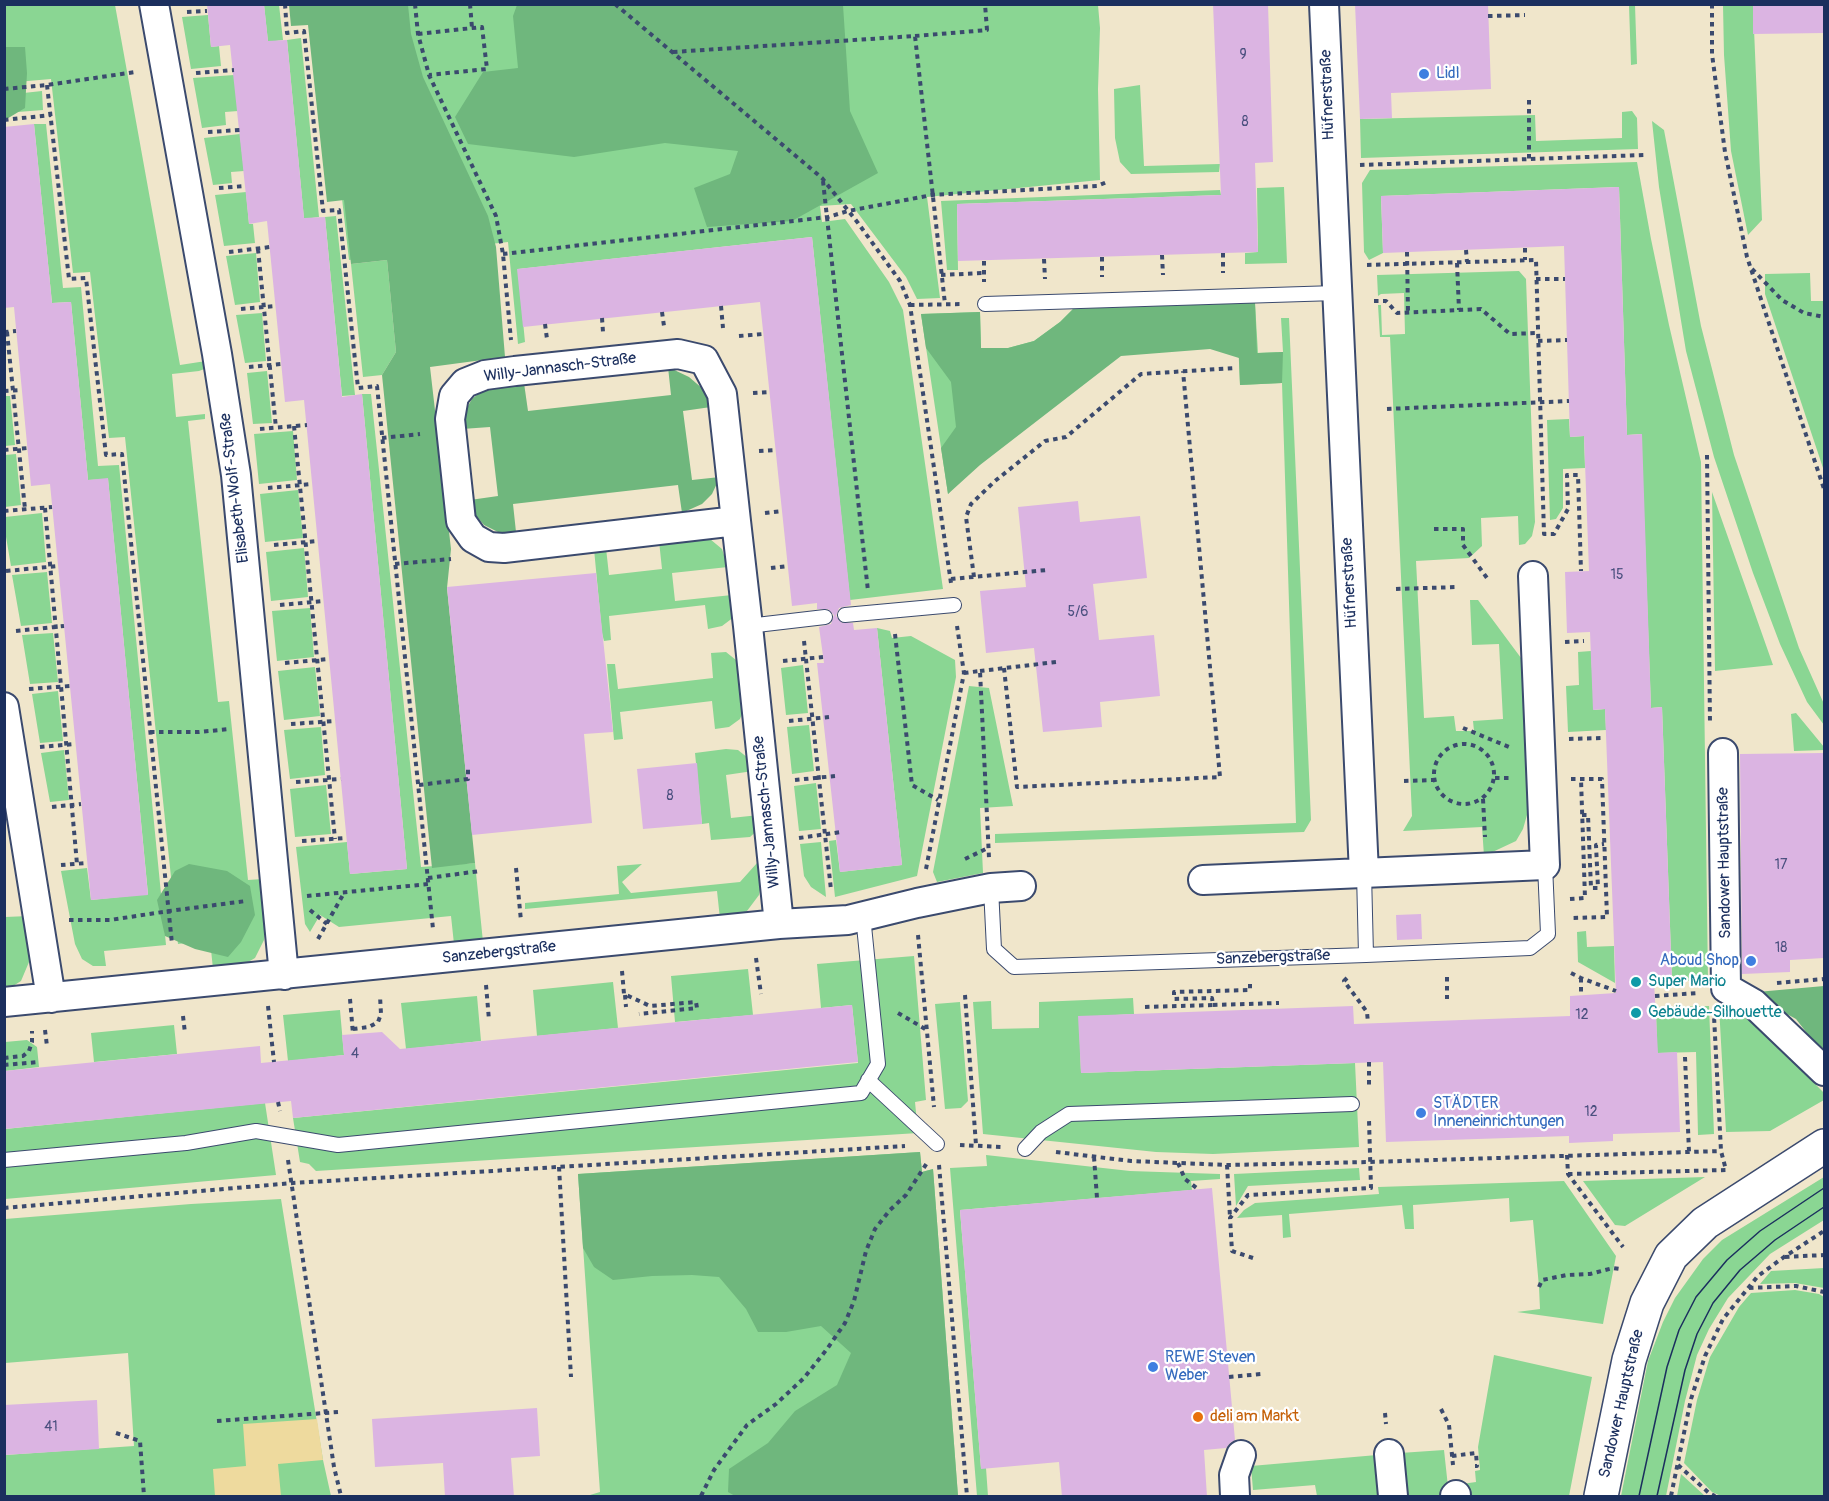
<!DOCTYPE html>
<meta charset="utf-8">
<style>
body{margin:0}
#map{position:relative;width:1829px;height:1501px;overflow:hidden;background:#f0e6cb;font-family:Pangolin,sans-serif}
canvas{display:block}
.frame{position:absolute;inset:0;border:6px solid #1b2f5e;pointer-events:none}
</style>
<div id="map">
<canvas width="1829" height="1501"></canvas>
<div class="frame"></div>
</div>
<script>
const g = document.querySelector('canvas').getContext('2d');
g.lineJoin = 'round';
function fillPath(path, color) { g.fillStyle = color; g.fill(path, 'evenodd'); }
const poly = rows => new Path2D(rows.map(r => 'M' + r).join(''));
function stroke(path, color, width, dash) { g.strokeStyle = color; g.lineWidth = width; g.lineCap = dash ? 'butt' : 'round'; g.setLineDash(dash || []); g.stroke(path); }
function label(font, color, halo, rows, align = 'center') {
  g.font = font + ' Pangolin,sans-serif'; g.lineWidth = 4.5; g.setLineDash([]); g.textBaseline = 'middle'; g.strokeStyle = halo; g.fillStyle = color; for (const [text, x, y, turn = 0] of rows) {
    g.save(); g.translate(x, y); g.rotate((+turn || 0) * Math.PI / 180); g.textAlign = isNaN(turn) ? turn : align; if (halo) g.strokeText(text, 0, 0); g.fillText(text, 0, 0); g.restore();
  }
}
const green = poly([
 [4,5,115,5,180,365,206,361,207,368,199,371,172,374,176,417,205,414,205,419,188,421,218,702,229,701,248,880,263,879,266,920,264,940,255,958,238,968,213,969,210,940,178,944,125,437,109,438,90,272,73,273,51,79,5,83],
 [264,5,279,5,283,40,268,42],
 [320,5,1098,5,1100,28,1098,89,1100,180,927,197,940,298,917,299,906,277,851,204,820,206,822,222,845,219,889,282,903,310,943,589,850,600,812,237,518,269,525,342,518,344,508,242,349,260],
 [1629,5,1635,5,1637,64,1631,65],
 [1723,5,1753,5,1762,220,1748,235,1731,151,1724,55],
 [208,15,211,47,219,46,221,66,191,69,182,17],
 [301,38,319,217,304,219,287,40],
 [234,75,238,111,225,112,226,125,202,128,193,78],
 [1140,85,1144,166,1220,164,1219,172,1131,174,1120,162,1115,138,1114,89],
 [42,91,43,110,5,113,5,95],
 [1632,111,1637,118,1638,149,1361,158,1360,119,1535,115,1536,141,1622,138,1622,112],
 [1652,121,1664,130,1701,326,1734,455,1799,648,1824,704,1824,725,1807,702,1780,644,1753,573,1714,457,1686,351,1659,187],
 [34,124,46,124,63,288,81,287,98,466,119,465,166,945,104,951,106,966,93,966,82,959,75,944,61,871,87,868,91,900,148,894,108,479,88,480,71,302,52,303],
 [240,134,244,171,231,172,232,183,213,185,204,138],
 [1637,162,1651,239,1669,325,1701,462,1708,980,1672,981,1662,707,1651,708,1641,434,1627,435,1619,187,1381,196,1383,253,1369,260,1364,252,1362,183,1370,170],
 [1284,187,1287,263,1245,264,1245,253,1258,252,1257,188],
 [1220,190,1221,195,957,204,958,270,947,270,941,201],
 [246,192,249,224,253,224,255,243,224,246,215,195],
 [336,216,355,395,342,396,325,217],
 [256,253,260,302,235,305,226,256],
 [387,260,396,352,382,375,363,377,351,264],
 [1519,271,1526,279,1535,522,1532,536,1525,544,1519,545,1518,516,1481,518,1482,546,1469,558,1416,561,1424,718,1454,716,1456,731,1474,731,1473,721,1503,719,1499,644,1472,645,1470,600,1478,600,1524,662,1529,808,1523,829,1516,841,1484,856,1482,827,1403,831,1412,816,1390,337,1380,337,1378,305,1381,305,1382,335,1405,334,1404,293,1381,294,1378,296,1377,275],
 [1810,273,1811,301,1824,301,1824,471,1765,294,1765,274],
 [1255,303,1258,353,1283,352,1281,318,1289,318,1311,820,1304,832,995,843,995,834,1296,823,1282,383,1240,385,1237,319,1108,325,948,494,921,314,980,312,981,348,1008,348,1034,341,1060,322,1073,309],
 [262,313,266,361,245,363,236,315],
 [267,371,272,423,253,424,247,373],
 [362,394,371,394,421,867,475,863,483,942,454,944,451,916,339,927,320,915,310,932,305,924,296,847,347,842,350,874,407,869],
 [5,396,10,396,15,445,5,446],
 [1569,419,1570,437,1584,436,1585,468,1563,469,1563,508,1556,519,1550,520,1547,420],
 [293,431,297,480,259,484,254,434],
 [16,454,21,505,5,507,5,455],
 [298,490,303,538,265,542,260,494],
 [1712,492,1773,665,1715,671],
 [42,513,46,562,11,566,5,531,5,517],
 [696,537,710,539,722,549,728,567,672,573,675,601,732,595,734,617,722,626,708,629,705,605,609,616,611,640,604,641,602,633,594,549,606,548,609,575,662,569,659,541],
 [304,548,308,597,271,601,266,552],
 [47,572,52,623,21,626,12,575],
 [310,608,314,657,277,661,272,611],
 [877,628,890,631,892,638,911,636,955,660,956,677,917,876,835,897,829,841,836,840,840,872,902,865],
 [53,633,58,682,30,684,22,635],
 [1591,651,1594,710,1605,709,1606,730,1568,732,1566,686,1579,685,1578,652],
 [726,652,741,664,746,704,740,719,729,727,715,729,712,701,620,712,623,739,614,740,607,664,615,664,618,689,713,678,711,653],
 [803,665,808,713,786,715,781,668],
 [315,667,320,716,284,720,278,671],
 [969,686,989,688,1013,806,980,808,983,873,937,882,933,872],
 [58,691,63,741,40,743,32,694],
 [1796,713,1824,747,1824,750,1794,751,1791,714],
 [809,725,814,771,792,774,787,727],
 [321,727,325,775,290,779,284,730],
 [726,749,738,750,748,758,753,771,726,775,731,818,759,815,760,828,750,837,711,840,709,823,702,824,695,753],
 [64,750,69,800,50,802,41,753],
 [816,783,821,829,799,831,794,786],
 [326,785,331,834,295,837,290,789],
 [821,842,826,897,811,887,804,876,800,844],
 [757,863,761,865,762,879,759,895,747,911,735,917,720,919,717,891,525,909,525,903,619,894,617,866,642,864,622,882,631,893,740,882],
 [29,916,29,962,21,981,5,991,5,917],
 [1586,931,1587,947,1614,946,1615,983,1578,962,1577,932],
 [914,956,926,1100,915,1102,918,1133,316,1171,309,1164,300,1162,293,1118,858,1063,852,1005,821,1008,817,964],
 [748,969,753,1015,675,1022,671,976],
 [613,982,618,1028,537,1036,533,990],
 [477,996,481,1041,406,1049,401,1003],
 [1133,998,1134,1014,1079,1017,1081,1073,1355,1063,1359,1147,1213,1154,1156,1152,983,1134,973,1002,991,1001,992,1029,1039,1028,1039,1002],
 [960,1002,968,1101,961,1108,945,1109,935,1004],
 [1733,1005,1744,1011,1824,1093,1824,1100,1770,1131,1726,1132,1719,1006],
 [1709,1006,1714,1134,1698,1135,1696,1052,1657,1053,1656,1007],
 [340,1010,344,1055,288,1061,283,1015],
 [174,1025,177,1054,94,1062,91,1033],
 [27,1040,37,1047,39,1067,5,1071,5,1042],
 [265,1103,276,1175,5,1199,5,1129],
 [920,1152,922,1172,933,1169,958,1496,590,1496,590,1495,600,1492,578,1174],
 [986,1155,1130,1171,1220,1174,1220,1179,1191,1181,1192,1190,960,1210,981,1468,986,1468,988,1496,977,1496,950,1168,987,1166],
 [1359,1168,1360,1180,1248,1186,1236,1206,1234,1174],
 [1705,1177,1625,1226,1615,1225,1583,1181],
 [1824,1177,1824,1220,1770,1254,1728,1298,1709,1329,1697,1355,1685,1401,1666,1496,1621,1496,1648,1361,1663,1322,1675,1298,1703,1259,1722,1240],
 [1564,1181,1616,1256,1603,1324,1517,1312,1540,1309,1539,1287,1533,1220,1510,1222,1509,1198,1413,1205,1414,1229,1405,1229,1402,1205,1289,1214,1291,1237,1283,1238,1282,1215,1237,1218,1244,1210,1255,1203,1379,1194,1378,1187],
 [281,1199,323,1460,331,1496,5,1496,5,1455,134,1446,128,1353,5,1363,5,1219,191,1204],
 [1824,1268,1824,1288,1795,1283,1760,1284,1771,1271],
 [1795,1290,1819,1294,1824,1297,1824,1496,1721,1496,1712,1492,1684,1463,1697,1400,1710,1357,1739,1307,1751,1293],
 [1494,1355,1592,1377,1569,1496,1462,1496,1462,1484,1476,1482,1475,1471,1480,1470,1478,1447],
 [1444,1450,1449,1496,1404,1496,1400,1453],
 [1377,1455,1382,1496,1317,1496,1315,1485,1253,1490,1251,1466],
 [1681,1474,1705,1496,1677,1496]
]);
const forest = poly([
 [289,5,408,5,411,34,423,77,488,216,496,247,505,357,430,367,451,549,447,588,475,863,432,868,382,375,396,352,387,260,351,264,344,200,327,202,308,25,291,26],
 [517,5,843,5,850,111,878,173,792,221,707,227,694,188,730,174,738,151,665,143,574,157,468,144,455,117,483,72,518,68,513,16],
 [5,47,25,47,27,73,25,108,5,120],
 [1255,303,1257,353,1283,352,1282,383,1240,385,1239,358,1210,349,1121,356,980,465,948,494,941,448,956,427,951,382,926,348,921,314,980,312,981,348,1008,348,1034,341,1060,322,1073,309],
 [668,367,689,377,703,389,711,407,683,411,692,480,720,477,712,494,702,504,682,513,678,485,513,504,516,532,500,533,484,525,472,511,470,500,498,496,490,427,462,429,465,411,472,399,484,389,524,383,528,411,671,395],
 [189,864,227,871,250,886,255,915,241,942,228,957,195,949,165,936,157,900,175,871],
 [1824,986,1824,1055,1796,1019,1776,1008,1757,992],
 [920,1152,922,1172,933,1169,958,1496,735,1496,728,1492,729,1469,768,1443,795,1411,837,1385,851,1353,821,1326,786,1332,758,1332,746,1309,719,1277,692,1275,652,1276,613,1280,594,1267,583,1248,578,1174]
]);
const sand = poly([
 [317,1419,323,1460,278,1464,281,1496,215,1496,213,1469,246,1466,243,1424]
]);
const building = poly([
 [207,4,264,4,268,41,287,40,304,218,325,217,342,397,362,394,407,869,350,874,304,400,285,402,267,221,249,224,230,45,211,47],
 [1213,4,1268,4,1273,162,1255,163,1258,252,958,261,957,204,1221,195],
 [1355,4,1488,4,1491,89,1391,93,1392,118,1360,119],
 [1753,4,1824,4,1824,33,1753,34],
 [34,124,52,303,71,302,88,480,108,478,148,895,91,900,50,484,31,486,14,307,4,308,4,127],
 [1619,187,1627,435,1642,434,1651,708,1662,707,1672,981,1654,982,1658,1053,1677,1052,1680,1132,1613,1134,1613,1141,1569,1143,1569,1136,1386,1142,1383,1062,1081,1073,1078,1016,1353,1006,1354,1024,1570,1016,1570,996,1616,993,1605,709,1593,710,1590,632,1567,633,1565,572,1589,571,1584,436,1570,437,1564,246,1383,253,1381,196],
 [812,237,851,605,839,608,836,616,842,623,853,623,854,630,877,628,902,865,840,872,817,663,824,663,819,627,831,624,834,615,828,609,817,609,817,603,792,606,760,302,523,327,517,269],
 [1078,501,1080,522,1140,516,1147,578,1093,584,1099,640,1154,635,1160,696,1100,702,1102,727,1043,732,1034,648,986,653,980,591,1026,587,1018,507],
 [596,573,613,732,584,734,592,823,472,835,447,587],
 [1824,753,1824,958,1790,960,1790,972,1742,974,1740,754],
 [697,763,702,824,643,829,637,769],
 [1421,914,1422,939,1397,940,1396,915],
 [852,1005,858,1062,293,1118,291,1101,4,1129,4,1071,260,1046,261,1063,344,1055,342,1035,382,1032,400,1049],
 [1212,1188,1235,1440,1230,1443,1226,1448,1204,1450,1207,1497,1062,1497,1059,1462,981,1469,960,1210],
 [97,1400,99,1449,4,1455,4,1405],
 [537,1408,540,1456,511,1458,514,1497,445,1497,443,1463,375,1467,372,1419]
]);
const path = poly([
 [285,4,287,33,304,31,323,211,339,210,358,388,377,386,433,929],
 [415,4,418,34,429,75,496,216,503,254,511,340],
 [470,4,472,28],
 [615,4,822,178,858,223,900,281,910,305,951,583],
 [1712,4,1712,54,1725,152,1747,257,1824,489],
 [187,12,207,11],
 [1488,16,1525,15],
 [418,34,482,27,487,69,429,75],
 [915,36,987,30,985,4],
 [673,52,915,36,945,304],
 [196,73,234,70],
 [47,85,69,279,86,278,106,455,122,454,172,944],
 [4,89,47,85,135,72],
 [1529,100,1529,159],
 [4,120,51,115],
 [208,132,240,130],
 [1360,165,1644,155],
 [823,181,868,591],
 [219,188,245,186],
 [1525,248,1525,260],
 [258,249,276,428],
 [1466,250,1467,262],
 [229,252,270,247],
 [1407,252,1408,312],
 [1223,253,1223,273],
 [503,254,828,217,848,211,932,195,1097,186,1107,182],
 [1162,255,1163,275],
 [1102,257,1102,277],
 [1044,259,1045,279],
 [984,261,984,282],
 [1457,263,1459,310],
 [1367,265,1536,260,1544,534,1554,534,1568,509,1567,475,1578,475,1581,571],
 [1752,269,1782,300,1804,313,1824,317],
 [941,275,984,273],
 [1536,279,1565,279],
 [1374,301,1386,301,1397,313,1481,309,1510,334,1538,333],
 [910,305,963,304],
 [721,306,723,328],
 [241,309,276,306],
 [662,312,664,326],
 [602,318,603,332],
 [545,324,547,339],
 [4,332,16,331],
 [7,332,25,509],
 [739,336,763,334],
 [1538,341,1567,340],
 [249,367,281,364],
 [4,391,22,390],
 [753,393,770,392],
 [1387,409,1569,401],
 [294,426,335,839],
 [260,429,307,425],
 [382,438,420,434],
 [4,450,28,448],
 [759,451,776,450],
 [1707,455,1710,724],
 [268,488,312,484],
 [45,508,77,864],
 [4,511,52,507],
 [765,513,782,511],
 [1434,529,1463,529,1463,545,1487,578],
 [274,545,318,541],
 [395,564,451,559],
 [771,568,788,566],
 [6,571,58,566],
 [974,577,966,517,971,504,995,481,1045,441,1066,437,1141,374,1235,368],
 [951,579,1047,570],
 [1396,589,1457,587],
 [280,605,324,601],
 [16,631,64,626],
 [895,634,912,785,938,800],
 [804,641,831,890],
 [1565,642,1584,641],
 [783,661,823,657],
 [285,663,329,659],
 [1004,668,1017,787,1220,777,1183,371],
 [980,671,1056,662],
 [964,673,980,671,989,858],
 [29,689,70,686],
 [789,721,829,717],
 [291,724,335,721],
 [1463,728,1509,747],
 [150,732,199,732,230,729],
 [1569,739,1602,738],
 '1434 774a30 30 0 1 1 60 0a30 30 0 1 1-60 0Z',
 [40,747,75,744],
 [1495,778,1512,778],
 [1571,779,1602,779,1607,917,1572,918],
 [795,780,835,776],
 [1404,781,1434,780],
 [296,782,341,779],
 [419,785,468,779,468,766],
 [1483,799,1485,837],
 [52,807,81,804],
 [1582,815,1588,815,1591,888,1598,888,1596,845,1604,844],
 [799,838,841,832],
 [302,841,346,838],
 [965,859,988,848],
 [61,865,87,863],
 [516,868,521,921],
 [926,869,964,673,957,626],
 [428,878,480,871],
 [307,896,429,884],
 [1570,899,1585,898,1581,779],
 [310,910,327,924],
 [69,920,110,920,169,911,246,901],
 [918,935,934,1107],
 [318,939,344,893],
 [756,958,761,994],
 [622,971,624,994,650,1006,696,1002,697,1008,639,1014],
 [1571,973,1581,978,1616,991],
 [1447,977,1447,999],
 [1347,978,1344,981,1367,1012,1368,1023],
 [1581,978,1581,995],
 [1777,983,1824,979],
 [486,985,489,1020],
 [625,995,626,1007],
 [965,995,976,1145],
 [1655,996,1698,993],
 [350,999,353,1034],
 [1213,1005,1279,1003],
 [268,1006,274,1062],
 [1145,1007,1213,1005,1212,998,1174,999,1174,992,1250,990,1250,984],
 [898,1013,927,1030],
 [183,1016,185,1033],
 [353,1029,369,1027,378,1022,381,1014,380,996],
 [45,1030,47,1046],
 [1685,1057,1689,1152],
 [4,1058,23,1056,29,1051,32,1042,32,1031],
 [1369,1062,1369,1088],
 [4,1065,39,1062],
 [278,1102,280,1111],
 [960,1145,1003,1147],
 [1056,1152,1131,1161,1227,1165,1370,1162,1721,1151],
 [1567,1155,1568,1174,1623,1247],
 [1094,1157,1097,1198],
 [288,1160,334,1467,341,1496],
 [1178,1163,1185,1179,1198,1189],
 [939,1165,967,1496],
 [1227,1165,1230,1217],
 [559,1167,571,1377],
 [1568,1174,1726,1170,1721,1151,1714,1016],
 [4,1208,293,1183,905,1146],
 [1785,1257,1824,1255],
 [1253,1258,1232,1251,1230,1218,1248,1195,1371,1188,1369,1120],
 [1539,1287,1542,1280,1567,1275,1590,1274,1613,1268,1620,1269],
 [1749,1288,1796,1286,1824,1292],
 [1229,1377,1261,1374],
 [1441,1409,1449,1425,1453,1465],
 [1385,1413,1386,1424],
 [217,1421,338,1412],
 [116,1433,140,1441,144,1496],
 [1452,1456,1476,1453,1477,1466,1475,1466],
 [1678,1465,1709,1493,1715,1496],
 [701,1496,714,1470,747,1425,776,1404,804,1378,827,1349,845,1323,854,1301,866,1251,875,1229,890,1210,906,1195,927,1163],
 [1671,1496,1691,1399,1705,1356,1723,1319,1758,1276,1784,1257,1824,1231]
]);
const lane = poly([
 [985,304,1336,293],
 [845,615,954,605],
 [748,626,825,617],
 [1364,873,1366,955],
 [991,888,994,949,1014,967,1366,955,1530,948,1548,934,1545,865],
 [868,1080,937,1144],
 [1025,1149,1041,1132,1069,1114,1352,1104],
 [4,1160,186,1143,256,1131,338,1145,861,1093,878,1064,863,916]
]);
const street = poly([
 [154,4,217,354,236,475,284,975],
 [1324,4,1364,873],
 [736,521,504,548,489,547,473,538,461,521,450,419,454,396,465,383,485,375,515,371,678,354,704,360,722,394,736,521,748,626,779,924],
 [4,707,51,998],
 [1723,753,1726,988,1754,1004,1824,1071],
 [1203,880,1545,865,1533,576],
 [4,1002,779,924,848,920,917,903,991,888,1021,886],
 [1389,1454,1393,1496],
 [1235,1496,1234,1475,1241,1455],
 [1455,1496,1456,1495]
]);
const secondary = poly([
 [1601,1496,1629,1360,1647,1303,1671,1256,1705,1223,1824,1146]
]);
const tram = poly([
 [1639,1496,1667,1367,1679,1330,1696,1297,1727,1260,1760,1231,1824,1188],
 [1657,1496,1685,1370,1697,1334,1713,1303,1740,1270,1775,1240,1824,1207]
]);
const markers = [
 [1424,74,6,"#3f7fe0"],
 [1751,961,6,"#3f7fe0"],
 [1636,982,6,"#0f9aa8"],
 [1636,1013,6,"#0f9aa8"],
 [1421,1113,6,"#3f7fe0"],
 [1153,1367,6,"#3f7fe0"],
 [1198,1417,6,"#e8710a"]
];
const numberNames = [
 ["9",1243,55],
 ["8",1245,122],
 ["15",1617,575],
 ["5/6",1078,612],
 ["8",670,796],
 ["17",1781,865],
 ["18",1781,948],
 ["12",1582,1015],
 ["4",355,1054],
 ["12",1591,1112],
 ["41",51,1427]
];
const shopNames = [
 ["Lidl",1436,74],
 ["Aboud Shop",1739,961,"right"],
 ["STÄDTER",1433,1104],
 ["Inneneinrichtungen",1433,1122],
 ["REWE Steven",1165,1358],
 ["Weber",1165,1376]
];
const streetNames = [
 ["Hüfnerstraße",1328,95,-92],
 ["Willy-Jannasch-Straße",560,368,-7],
 ["Elisabeth-Wolf-Straße",235,488,-97],
 ["Hüfnerstraße",1350,583,-93],
 ["Willy-Jannasch-Straße",767,812,-96],
 ["Sandower Hauptstraße",1725,863,-91],
 ["Sanzebergstraße",499,953,-6],
 ["Sanzebergstraße",1273,958,-2],
 ["Sandower Hauptstraße",1622,1404,-77]
];
const cultureNames = [
 ["Super Mario",1648,982],
 ["Gebäude-Silhouette",1648,1013]
];
const foodNames = [
 ["deli am Markt",1210,1417]
];
fillPath(green, '#8ad693');
fillPath(forest, '#6fb77d');
fillPath(sand, '#eeda9e');
fillPath(building, '#dbb4e2');
stroke(lane, '#3b4a6e', 16);
stroke(street, '#3b4a6e', 32);
stroke(secondary, '#3b4a6e', 36);
stroke(path, '#3b4a6e', 4, [4.5, 4.5]);
stroke(lane, '#fff', 14);
stroke(street, '#fff', 28);
stroke(secondary, '#fff', 33);
stroke(tram, '#1b2f5e', 1.5);
for (const [x, y, r, color] of markers) { const dot = new Path2D(); dot.arc(x, y, r, 0, 2 * Math.PI); g.fillStyle = color; g.fill(dot); stroke(dot, '#fff', 2); }
label('14px', '#4b507f', null, numberNames);
label('16px', '#366cbe', '#fff', shopNames, 'left');
label('16px', '#1b2f5e', '#fff', streetNames);
label('16px', '#0d838f', '#fff', cultureNames, 'left');
label('16px', '#c56008', '#fff', foodNames, 'left');
</script>
